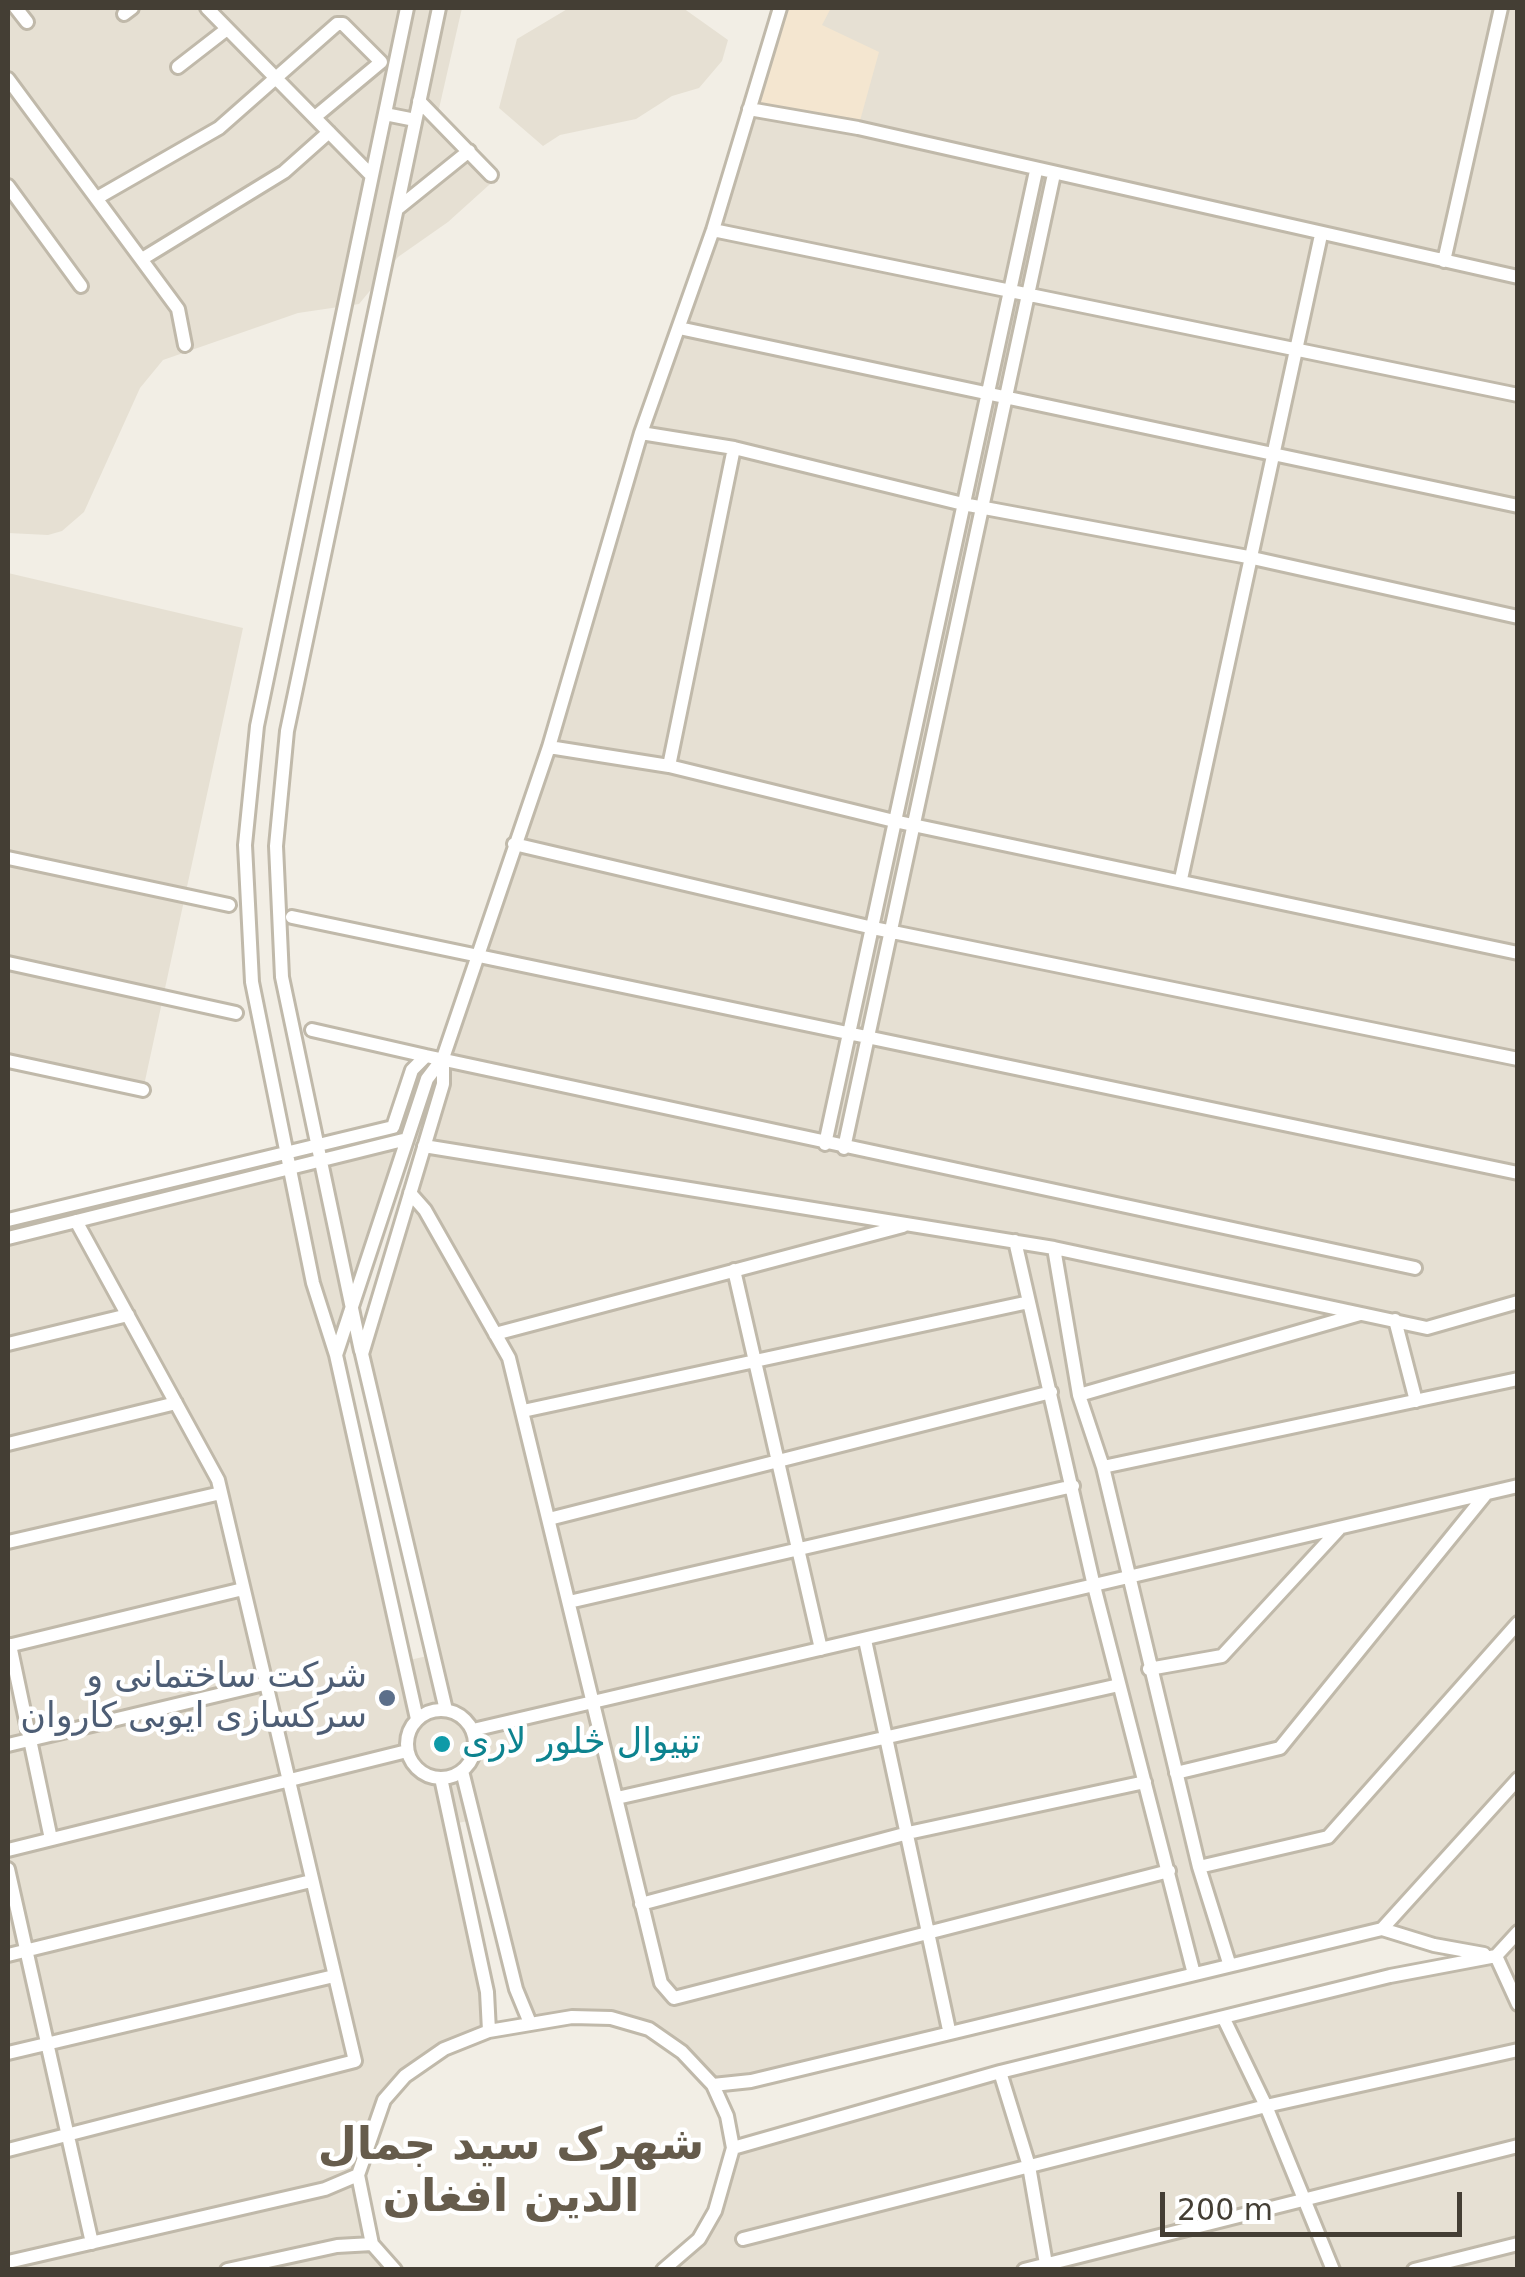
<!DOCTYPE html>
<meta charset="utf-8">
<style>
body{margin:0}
#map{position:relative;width:1525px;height:2277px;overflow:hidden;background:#f2eee5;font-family:"DejaVu Sans",sans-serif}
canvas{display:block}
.frame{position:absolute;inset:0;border:10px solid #443e34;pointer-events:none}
.scale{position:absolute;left:1160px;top:2192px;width:302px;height:45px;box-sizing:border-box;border:5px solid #443e34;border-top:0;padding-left:12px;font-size:30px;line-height:35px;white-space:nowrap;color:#443e34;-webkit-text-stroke:8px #fff;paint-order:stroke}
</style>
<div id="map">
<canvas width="1525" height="2277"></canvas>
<div class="frame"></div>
<div class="scale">200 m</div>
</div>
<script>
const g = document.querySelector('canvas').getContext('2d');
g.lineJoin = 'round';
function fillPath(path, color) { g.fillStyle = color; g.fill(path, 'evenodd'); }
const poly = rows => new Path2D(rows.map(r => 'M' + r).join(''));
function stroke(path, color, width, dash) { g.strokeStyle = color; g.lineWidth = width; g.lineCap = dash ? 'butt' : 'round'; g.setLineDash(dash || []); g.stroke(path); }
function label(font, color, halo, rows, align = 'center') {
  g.font = font + ' "DejaVu Sans",Cairo,sans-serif'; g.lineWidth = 9; g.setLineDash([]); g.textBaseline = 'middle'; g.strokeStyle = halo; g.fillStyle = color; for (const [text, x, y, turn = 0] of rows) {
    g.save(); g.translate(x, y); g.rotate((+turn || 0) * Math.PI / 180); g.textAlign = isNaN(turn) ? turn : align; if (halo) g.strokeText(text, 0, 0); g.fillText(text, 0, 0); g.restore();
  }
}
const residential = poly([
 [8,8,462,8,438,113,499,176,448,222,398,257,359,304,298,313,163,360,140,388,84,512,62,531,48,535,8,533],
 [569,8,683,8,728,40,722,61,699,88,672,96,636,119,560,135,543,146,499,108,517,39],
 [780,8,1517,8,1517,2269,663,2269,699,2239,733,2148,1000,2072,1492,1957,1382,1929,713,2085,649,2029,611,2018,530,2023,474,1820,452,1824,489,2031,444,2049,384,2100,358,2174,372,2244,395,2269,8,2269,8,1220,393,1127,426,1056,443,1058,549,747],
 [442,1059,443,1084,362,1354,432,1655,405,1661,336,1355,427,1079],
 [8,573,243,628,143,1090,8,1061]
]);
const commercial = poly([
 [780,8,831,8,822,25,879,52,858,128,749,109]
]);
const minor = poly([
 [16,8,27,22],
 [207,8,372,176],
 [124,14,132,8],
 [178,67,227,29],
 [8,79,178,309,185,345],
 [419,101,491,175],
 [749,109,858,128,1518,277],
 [385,114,415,120],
 [8,186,81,286],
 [97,198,219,128,337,24,343,24,381,62,315,117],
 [397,209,469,151],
 [713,230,1518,395],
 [142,259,284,172,329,132],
 [1444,261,1501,8],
 [679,328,1518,506],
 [641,433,734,448,963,504,1248,557,1518,617],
 [549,747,669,766,894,821,1518,953],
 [669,766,734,448],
 [514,844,873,928,1518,1059],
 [8,858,229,905],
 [1181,879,1321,235],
 [292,917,1518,1173],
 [8,963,236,1013],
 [312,1030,426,1056],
 [8,1061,143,1090],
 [825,1144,1036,171],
 [424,1146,1054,1248,1427,1328,1518,1302],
 [844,1148,1054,174],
 [410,1193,425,1210,509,1358,661,1983,674,1998,1169,1871],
 [8,1220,393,1127,412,1070,426,1056,1415,1268],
 [8,1238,407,1139],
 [1015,1241,1094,1586,1194,1974],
 [1054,1248,1079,1395,1103,1467,1199,1867,1229,1963],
 [734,1270,821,1649],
 [1395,1320,1416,1401],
 [495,1334,903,1226],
 [8,1344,128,1315],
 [361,1351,282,977,276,846,287,731,439,8],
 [336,1355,313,1283,252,982,245,845,257,726,407,8],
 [1079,1395,1360,1314],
 [523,1411,1029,1302],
 [8,1444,176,1403],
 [1103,1467,1518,1379],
 [549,1519,1051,1392],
 [8,1542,221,1493],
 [569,1602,1073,1486],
 [865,1640,949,2030],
 [10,1645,51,1839],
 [8,1646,243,1589],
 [1149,1669,1222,1656,1340,1528],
 '407 1744a34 34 0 1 1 68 0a34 34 0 1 1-68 0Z',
 [446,1710,362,1354,443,1084,443,1058,549,747,641,433,713,230,780,8],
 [417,1719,336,1355,427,1079,443,1058],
 [473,1730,1518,1486],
 [8,1745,264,1684],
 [462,1771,516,1989,530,2023],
 [1176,1773,1280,1748,1486,1494],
 [441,1778,487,1992,489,2031],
 [617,1798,1119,1685],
 [8,1850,407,1751],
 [1199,1867,1328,1837,1518,1623],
 [8,1869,92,2243],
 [641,1904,908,1833,1145,1782],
 [1382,1929,1518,1779],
 [8,1955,311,1881],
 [1496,1956,1518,2004],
 [1224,2019,1266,2106,1333,2270],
 [8,2053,334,1976],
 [1000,2072,1029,2166,1046,2264],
 [713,2085,751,2081,1382,1929,1434,1945,1484,1954],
 [733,2148,1000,2072,1390,1976,1496,1956,1518,1932],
 [8,2150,355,2061,218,1480,76,1221],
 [743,2239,1266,2106,1518,2050],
 [8,2262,325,2189,358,2175],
 [227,2270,337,2246,372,2244],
 [395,2270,372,2244,358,2175,384,2100,405,2076,444,2049,489,2031,572,2017,611,2018,649,2029,682,2052,713,2085,727,2116,733,2148,715,2211,699,2239,663,2270],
 [1024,2270,1518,2146],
 [1414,2270,1518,2244]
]);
const markers = [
 [387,1698,10,"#5c6f8a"],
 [442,1744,10,"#0f9aa8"]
];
const serviceNames = [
 ["شرکت ساختمانی و",367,1678],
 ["سرکسازی ایوبی کاروان",367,1718]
];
const cultureNames = [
 ["تڼیوال څلور لاری",462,1744]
];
const districtNames = [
 ["شهرک سید جمال",511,2147],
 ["الدین افغان",511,2199]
];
fillPath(residential, '#e6e0d3');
fillPath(commercial, '#f4e6d0');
stroke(minor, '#c0b9aa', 18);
stroke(minor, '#fff', 12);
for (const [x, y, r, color] of markers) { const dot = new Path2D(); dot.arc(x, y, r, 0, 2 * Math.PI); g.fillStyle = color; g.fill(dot); stroke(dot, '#fff', 4); }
label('35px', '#4e5e75', '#fff', serviceNames, 'right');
label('35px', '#0d838f', '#fff', cultureNames, 'left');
label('bold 45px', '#665c4c', '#fff', districtNames);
</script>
